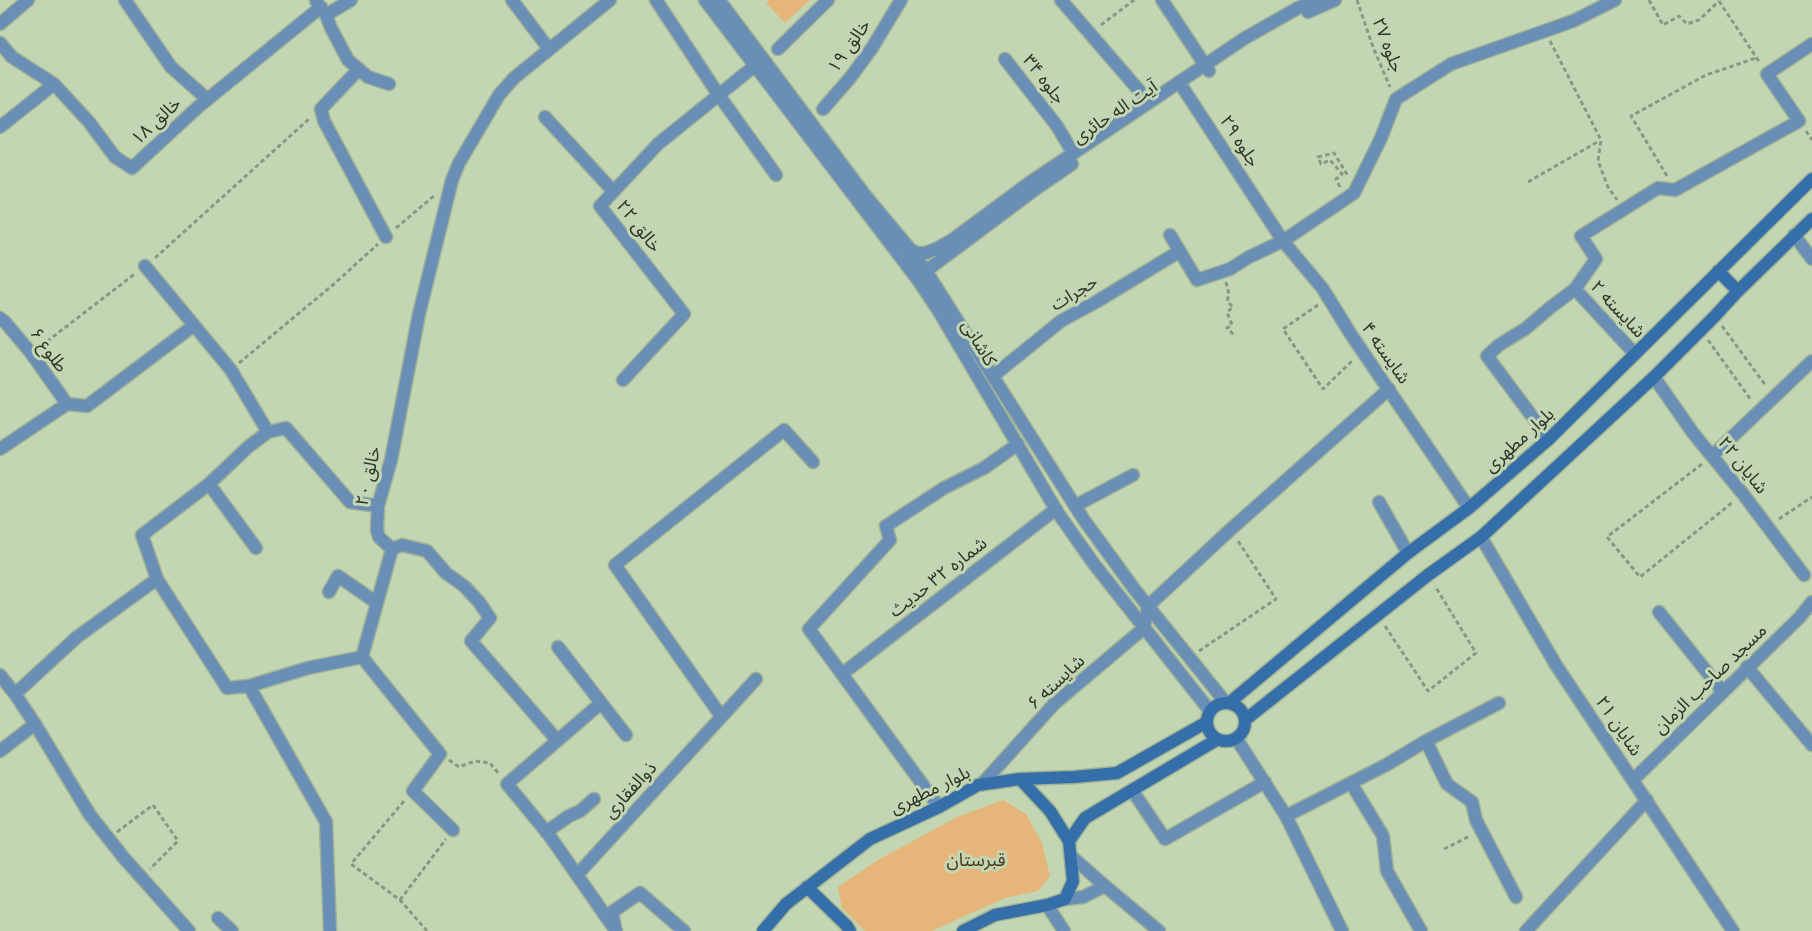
<!DOCTYPE html>
<meta charset="utf-8">
<style>
body{margin:0}
canvas{display:block;background:#c3d6b3}
</style>
<canvas width="1812" height="931"></canvas>
<script>
const g = document.querySelector('canvas').getContext('2d');
g.lineJoin = 'round';
function fillPath(path, color) { g.fillStyle = color; g.fill(path, 'evenodd'); }
const poly = rows => new Path2D(rows.map(r => 'M' + r).join(''));
function stroke(path, color, width, dash) { g.strokeStyle = color; g.lineWidth = width; g.lineCap = dash ? 'butt' : 'round'; g.setLineDash(dash || []); g.stroke(path); }
function label(font, color, halo, rows, align = 'center') {
  g.font = font + ' Lato,"Noto Sans Arabic",sans-serif'; g.lineWidth = 6; g.setLineDash([]); g.textBaseline = 'middle'; g.strokeStyle = halo; g.fillStyle = color; for (const [text, x, y, turn = 0] of rows) {
    g.save(); g.translate(x, y); g.rotate((+turn || 0) * Math.PI / 180); g.textAlign = isNaN(turn) ? turn : align; if (halo) g.strokeText(text, 0, 0); g.fillText(text, 0, 0); g.restore();
  }
}
const green = poly([
 [769,0,810,0,785,23,766,3],
 [1003,800,1026,814,1042,843,1050,876,1038,891,1005,898,932,931,865,931,842,908,838,887,878,860,957,817]
]);
const path = poly([
 [1357,0,1373,47,1390,87],
 [1649,0,1663,25,1679,16,1687,24,1699,20,1719,1],
 [1719,1,1760,63],
 [1101,25,1134,0],
 [1550,41,1601,140,1598,161,1608,187,1617,200],
 [1806,131,1812,140],
 [1667,176,1631,116,1706,75,1756,58],
 [1528,182,1599,141],
 [1340,187,1336,179,1342,174,1330,160,1321,164,1318,157,1334,153,1348,176],
 [396,228,435,195],
 [155,258,310,118],
 [1226,282,1229,295,1227,301,1233,307,1227,312,1232,325,1227,328,1234,335],
 [1318,305,1283,329,1323,389,1352,361],
 [1722,326,1766,386],
 [1708,340,1751,400],
 [41,346,136,273],
 [239,363,334,284,378,244],
 [1702,464,1607,537,1640,577,1733,502],
 [1779,519,1812,497],
 [1385,626,1428,691,1476,653,1435,586],
 [1199,651,1276,599,1238,541],
 [449,760,459,767,475,761,490,763,499,774],
 [404,801,351,864,400,900,427,931],
 [117,832,153,805,178,841,150,869],
 [1444,849,1470,836],
 [400,900,446,839]
]);
const minor = poly([
 [125,0,171,67,207,99],
 [512,0,549,49],
 [656,0,718,94,776,175],
 [1061,0,1149,102],
 [1162,0,1209,71],
 [316,1,326,15,331,28,348,60,368,77,389,84],
 [326,15,351,0],
 [0,24,28,0],
 [0,43,12,57,54,84,89,122,115,157,132,168,198,107,321,7],
 [778,49,828,0],
 [1005,59,1057,126,1073,153],
 [359,69,321,109,324,121,386,237],
 [1179,82,1283,241,1323,289,1350,333,1469,508],
 [823,109,850,78,872,48,901,0],
 [545,117,613,191],
 [0,127,54,84],
 [1170,235,1197,280,1230,269,1249,257,1283,241,1354,193,1381,138,1396,99,1451,64,1573,21,1615,0],
 [1794,235,1812,259],
 [145,266,231,370,268,432],
 [1575,289,1635,354],
 [0,318,5,322,31,353,67,404],
 [993,376,1061,321,1096,302,1180,251],
 [1654,377,1693,433,1743,494,1804,575],
 [623,380,684,314,600,206,658,144,762,60],
 [1549,439,1487,356,1499,345,1525,329,1551,307,1575,289,1596,259,1581,236,1658,188,1675,190,1799,121,1767,74,1812,44],
 [0,449,67,404,87,406,193,326],
 [1712,456,1812,361],
 [209,484,256,548],
 [1379,502,1408,553],
 [1075,506,1133,475],
 [1481,537,1556,665,1733,931],
 [392,549,402,545,427,551,446,573,464,586,479,602,490,618,471,641,557,740],
 [157,579,142,535,209,484,248,447,268,432,286,428,350,502,378,506],
 [329,592,338,576,377,603],
 [1659,612,1723,692],
 [558,647,626,735],
 [1747,667,1812,745],
 [842,674,1056,509],
 [0,675,15,694,35,724,90,815,124,858,189,931],
 [249,686,326,822,330,931],
 [15,694,77,637,157,579,227,688,249,686,308,668,362,657],
 [721,716,615,565,784,430,813,462],
 [1236,738,1286,816,1342,931],
 [1426,741,1447,784,1472,802,1476,820,1516,897],
 [1633,780,1799,618,1812,602],
 [1351,783,1383,836,1387,871,1421,931],
 [982,784,1054,704,1144,628,1148,606,1230,530,1389,389],
 [1132,790,1165,839,1265,782],
 [939,807,809,629,890,540,886,526,944,488,984,468,1018,444],
 [1286,816,1386,765,1426,741,1499,703],
 [453,830,413,791,440,754,362,657,392,549,379,537,377,530,378,506,391,460,419,314,452,180,459,163,499,95,514,78,610,0],
 [546,832,569,816,580,811,594,799],
 [577,875,549,835,507,784,601,703],
 [1105,886,1159,931],
 [1065,899,1083,897,1105,886,1071,856],
 [1047,905,1064,931],
 [218,918,232,931],
 [615,927,612,912,640,893,684,931],
 [616,931,577,875,756,679],
 [1526,931,1647,800]
]);
const tertiary = poly([
 [705,0,918,280,938,310,1058,513,1094,564,1210,711],
 [719,0,865,195,910,249,917,253,925,253,936,249,952,240,1029,183,1245,38,1298,8,1316,0],
 [1308,12,1335,0],
 [909,249,926,271,1084,520,1135,590,1226,703],
 [928,277,926,271,1037,188,1072,164],
 [0,751,35,724]
]);
const secondary = poly([
 [1718,271,1738,291],
 [1229,703,1408,553,1469,508,1549,439,1812,179],
 '1207 722a19 19 0 1 1 38 0a19 19 0 1 1-38 0Z',
 [1245,720,1428,575,1481,537,1654,377,1715,316,1738,291,1812,219],
 [1020,779,1050,811,1069,841],
 [807,887,847,926,850,931],
 [763,931,786,904,870,839,939,807,978,785,1020,779,1074,777,1117,773,1207,722],
 [963,931,995,915,1047,905,1065,899,1073,881,1069,841,1085,818,1218,739]
]);
const streetNames = [
 ["جلوه ۲۷",1388,45,69],
 ["خالق ۱۹",849,46,-55],
 ["جلوه ۳۴",1044,79,52],
 ["آیت اله حائری",1115,112,-34],
 ["خالق ۱۸",156,121,-43],
 ["جلوه ۲۹",1240,141,57],
 ["خالق ۲۲",639,226,52],
 ["حجرات",1074,293,-31],
 ["شایسته ۲",1618,309,47],
 ["کاشانی",979,343,59],
 ["طلوع ۶",49,350,54],
 ["شایسته ۴",1386,353,55],
 ["بلوار مطهری",1519,440,-42],
 ["شایان ۲۲",1743,465,51],
 ["خالق ۲۰",368,476,-77],
 ["شماره ۳۲ حدیث",938,577,-38],
 ["مسجد صاحب الزمان",1710,679,-44],
 ["شایسته ۶",1056,682,-43],
 ["شایان ۲۱",1619,726,56],
 ["ذوالفقاری",630,790,-48],
 ["بلوار مطهری",930,790,-26]
];
const parkNames = [
 ["قبرستان",976,860]
];
fillPath(green, '#e6b57a');
stroke(minor, '#a2b294', 15);
stroke(tertiary, '#a2b294', 15);
stroke(secondary, '#a2b294', 15);
stroke(path, '#8a997e', 3, [4.5, 3]);
stroke(minor, '#6a8fb7', 12);
stroke(tertiary, '#6a8fb7', 12);
stroke(secondary, '#356fa9', 12);
label('18px', '#2d3427', '#c3d6b3', streetNames);
label('18px', '#4d371b', '#c3d6b3', parkNames);
</script>
